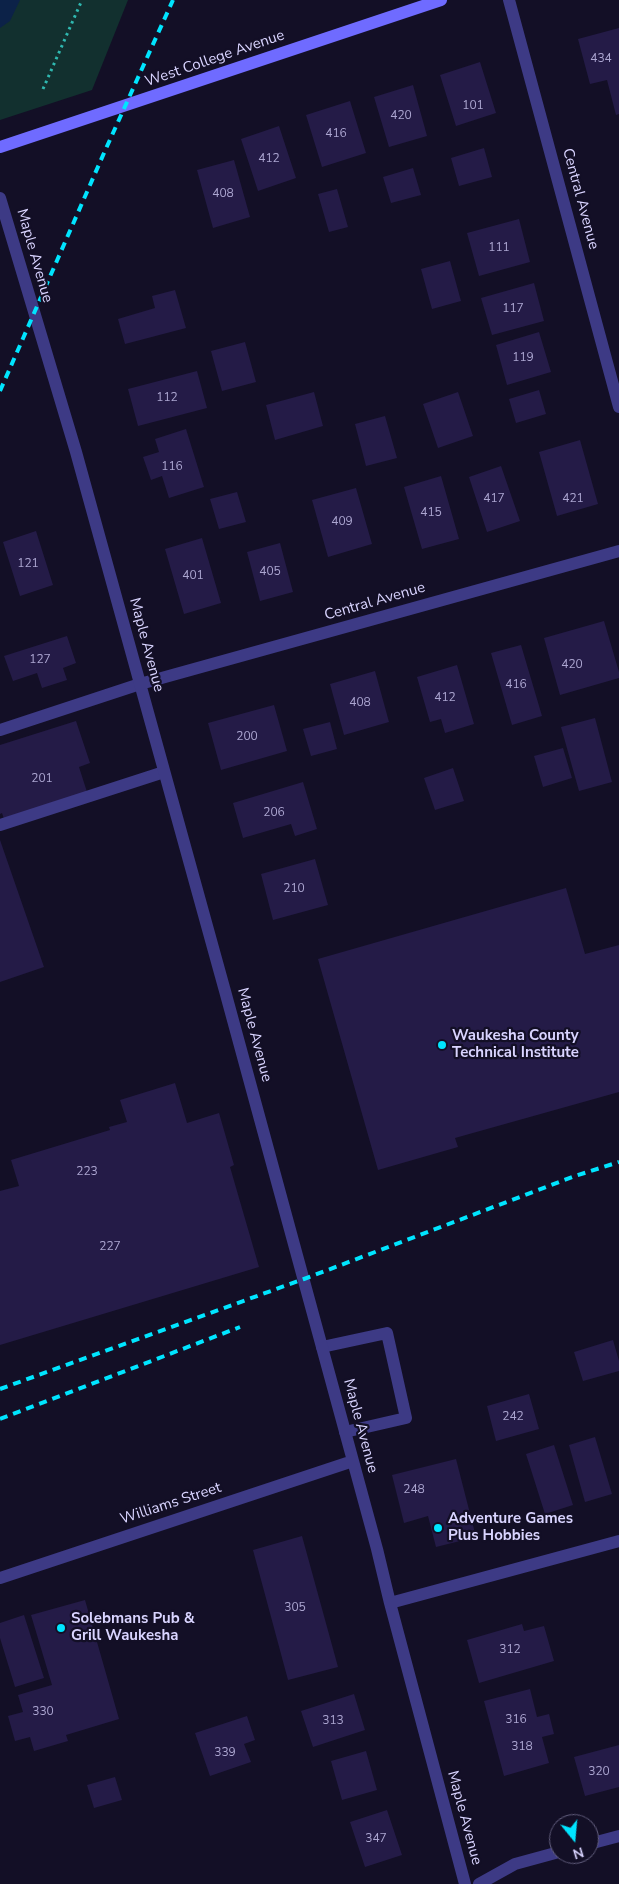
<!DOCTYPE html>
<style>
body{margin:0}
#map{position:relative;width:619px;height:1884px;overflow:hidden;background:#130f26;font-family:"Nunito Sans",sans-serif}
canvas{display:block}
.north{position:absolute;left:549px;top:1814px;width:50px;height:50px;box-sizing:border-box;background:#130f26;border:1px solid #625e7d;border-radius:50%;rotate:163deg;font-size:14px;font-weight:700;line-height:20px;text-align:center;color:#d9d4ff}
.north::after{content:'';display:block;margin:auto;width:18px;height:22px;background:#00e5ff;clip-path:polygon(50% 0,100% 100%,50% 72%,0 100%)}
</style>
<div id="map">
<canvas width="619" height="1884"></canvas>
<div class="north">N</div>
</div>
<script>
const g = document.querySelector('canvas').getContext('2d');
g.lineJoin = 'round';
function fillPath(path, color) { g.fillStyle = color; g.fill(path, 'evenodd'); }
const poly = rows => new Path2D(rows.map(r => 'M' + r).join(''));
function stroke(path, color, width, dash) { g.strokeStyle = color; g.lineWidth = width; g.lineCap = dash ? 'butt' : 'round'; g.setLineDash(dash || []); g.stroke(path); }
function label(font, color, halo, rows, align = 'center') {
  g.font = font + ' "Nunito Sans",sans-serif'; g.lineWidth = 4.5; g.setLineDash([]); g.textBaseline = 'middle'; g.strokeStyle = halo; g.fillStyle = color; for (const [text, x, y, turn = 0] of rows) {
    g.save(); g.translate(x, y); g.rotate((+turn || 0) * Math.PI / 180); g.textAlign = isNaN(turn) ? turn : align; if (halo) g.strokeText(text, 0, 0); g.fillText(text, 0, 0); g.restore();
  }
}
const green = poly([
 [0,0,128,0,92,90,0,120]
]);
const water = poly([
 [0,0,20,0,10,21,0,28]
]);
const building = poly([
 [619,28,619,114,616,115,607,80,590,84,578,39],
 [480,62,496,113,456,126,440,75],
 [413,85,427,136,389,147,374,97],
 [350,101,366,153,322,167,306,115],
 [279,126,296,178,258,191,241,139],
 [484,148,492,177,459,186,451,158],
 [234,160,250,217,213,228,197,170],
 [413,168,421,195,391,203,383,177],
 [337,189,348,227,329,232,318,194],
 [519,219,530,262,479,276,467,233],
 [450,261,461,301,432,309,421,269],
 [534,283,544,321,492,335,481,298],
 [175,290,186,328,125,344,118,319,155,308,152,296],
 [539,332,551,372,507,385,496,345],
 [245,342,256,382,222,391,211,351],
 [197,371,207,408,138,426,128,389],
 [539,390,546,414,516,423,509,399],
 [314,392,323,426,275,440,266,405],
 [458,392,473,436,438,448,423,404],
 [385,416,397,458,366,466,355,424],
 [186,429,204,487,169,498,162,476,151,480,143,457,159,452,155,439],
 [580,440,598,504,557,516,539,452],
 [501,466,520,521,487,532,469,477],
 [441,476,459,539,422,549,404,487],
 [356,488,372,544,328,557,312,500],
 [237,492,246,522,219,529,210,499],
 [36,531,53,585,20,596,3,542],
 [202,538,221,603,184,614,165,549],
 [280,543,293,592,260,601,247,552],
 [604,621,619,672,619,678,560,695,544,638],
 [67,636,76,663,63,668,67,680,42,688,37,673,13,681,4,656],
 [521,645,542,716,512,725,491,653],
 [457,665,474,724,445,733,441,719,430,722,417,677],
 [375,671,389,722,344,735,330,684],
 [274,705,287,751,221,770,208,723],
 [595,718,612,782,579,791,561,727],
 [76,721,90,763,79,767,87,792,4,819,2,813,0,814,0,745],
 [330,722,337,749,311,756,303,729],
 [563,748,572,778,543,787,534,756],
 [453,768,464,801,435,810,424,778],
 [303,782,317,829,295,836,291,824,243,838,233,803],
 [0,840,44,967,0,982],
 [315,859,328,905,273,920,261,874],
 [566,888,585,954,619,945,619,1092,455,1138,458,1147,378,1170,318,959],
 [175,1083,187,1123,219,1113,234,1165,230,1167,259,1267,0,1345,0,1191,19,1186,11,1160,110,1130,109,1127,127,1122,120,1100],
 [613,1340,619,1361,619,1371,583,1381,574,1352],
 [529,1394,539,1429,496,1441,487,1406],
 [595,1437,612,1494,585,1502,569,1445],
 [554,1445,573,1505,545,1514,526,1454],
 [456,1459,476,1537,436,1547,428,1516,404,1523,392,1475],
 [302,1536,338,1667,288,1680,253,1550],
 [85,1600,119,1719,66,1735,68,1741,34,1751,30,1737,15,1741,8,1716,23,1712,18,1695,52,1685,31,1615],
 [24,1615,44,1678,15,1687,0,1638,0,1623],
 [522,1624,524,1631,544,1626,554,1661,479,1683,467,1640],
 [530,1689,537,1717,549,1714,554,1734,542,1737,549,1763,504,1776,484,1701],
 [354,1694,365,1730,313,1747,301,1711],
 [247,1716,255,1740,244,1744,251,1762,210,1776,195,1733],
 [619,1745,619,1787,585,1796,574,1757],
 [366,1751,377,1790,342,1800,331,1761],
 [115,1777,122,1800,94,1808,87,1785],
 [387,1810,402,1855,365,1867,350,1822]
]);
const path = poly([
 [43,89,82,0]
]);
const lane = poly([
 [0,730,140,684],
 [0,825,164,772],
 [322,1347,387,1333,406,1418,345,1432],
 [589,1844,619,1836],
 [479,1884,515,1864,559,1852]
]);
const street = poly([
 [509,0,619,407],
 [0,198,76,452,225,991,377,1549,390,1603,465,1884],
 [140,684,619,551],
 [0,1578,353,1461],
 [390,1603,619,1541]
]);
const secondary = poly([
 [0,147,441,0]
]);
const rail = poly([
 [0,391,104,153,173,0],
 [0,1389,304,1279,575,1176,619,1162],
 [0,1419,240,1327]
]);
const markers = [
 [442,1045,5,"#00e5ff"],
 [438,1528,5,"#00e5ff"],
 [61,1628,5,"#00e5ff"]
];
const numberNames = [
 ["434",601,59],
 ["101",473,106],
 ["420",401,116],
 ["416",336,134],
 ["412",269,159],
 ["408",223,194],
 ["111",499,248],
 ["117",513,309],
 ["119",523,358],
 ["112",167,398],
 ["116",172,467],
 ["417",494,499],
 ["421",573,499],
 ["415",431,513],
 ["409",342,522],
 ["121",28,564],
 ["405",270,572],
 ["401",193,576],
 ["127",40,660],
 ["420",572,665],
 ["416",516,685],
 ["412",445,698],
 ["408",360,703],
 ["200",247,737],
 ["201",42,779],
 ["206",274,813],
 ["210",294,889],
 ["223",87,1172],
 ["227",110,1247],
 ["242",513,1417],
 ["248",414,1490],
 ["305",295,1608],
 ["312",510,1650],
 ["330",43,1712],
 ["316",516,1720],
 ["313",333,1721],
 ["318",522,1747],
 ["339",225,1753],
 ["320",599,1772],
 ["347",376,1839]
];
const streetNames = [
 ["West College Avenue",215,59,-19],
 ["Central Avenue",580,199,75],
 ["Maple Avenue",34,256,74],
 ["Central Avenue",375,602,-16],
 ["Maple Avenue",146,645,75],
 ["Maple Avenue",254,1035,75],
 ["Maple Avenue",360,1426,75],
 ["Williams Street",171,1504,-18],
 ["Maple Avenue",464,1818,75]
];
const poiNames = [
 ["Waukesha County",452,1036],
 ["Technical Institute",452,1053],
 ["Adventure Games",448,1519],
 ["Plus Hobbies",448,1536],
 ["Solebmans Pub &",71,1619],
 ["Grill Waukesha",71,1636]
];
fillPath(green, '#12302f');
fillPath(water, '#0c2248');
fillPath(building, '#241b47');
stroke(path, '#2fb8b0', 3, [2.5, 4]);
stroke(lane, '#3d3a85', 12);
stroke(street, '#3d3a85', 12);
stroke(secondary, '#6f6bff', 12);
stroke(rail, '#00e5ff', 4, [8, 6]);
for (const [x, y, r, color] of markers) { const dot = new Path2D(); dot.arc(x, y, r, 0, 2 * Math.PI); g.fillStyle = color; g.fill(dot); stroke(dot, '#130f26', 2); }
label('12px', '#aca6d1', null, numberNames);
label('15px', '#d9d4ff', '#130f26', streetNames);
label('bold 15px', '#d9d4ff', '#130f26', poiNames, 'left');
</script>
